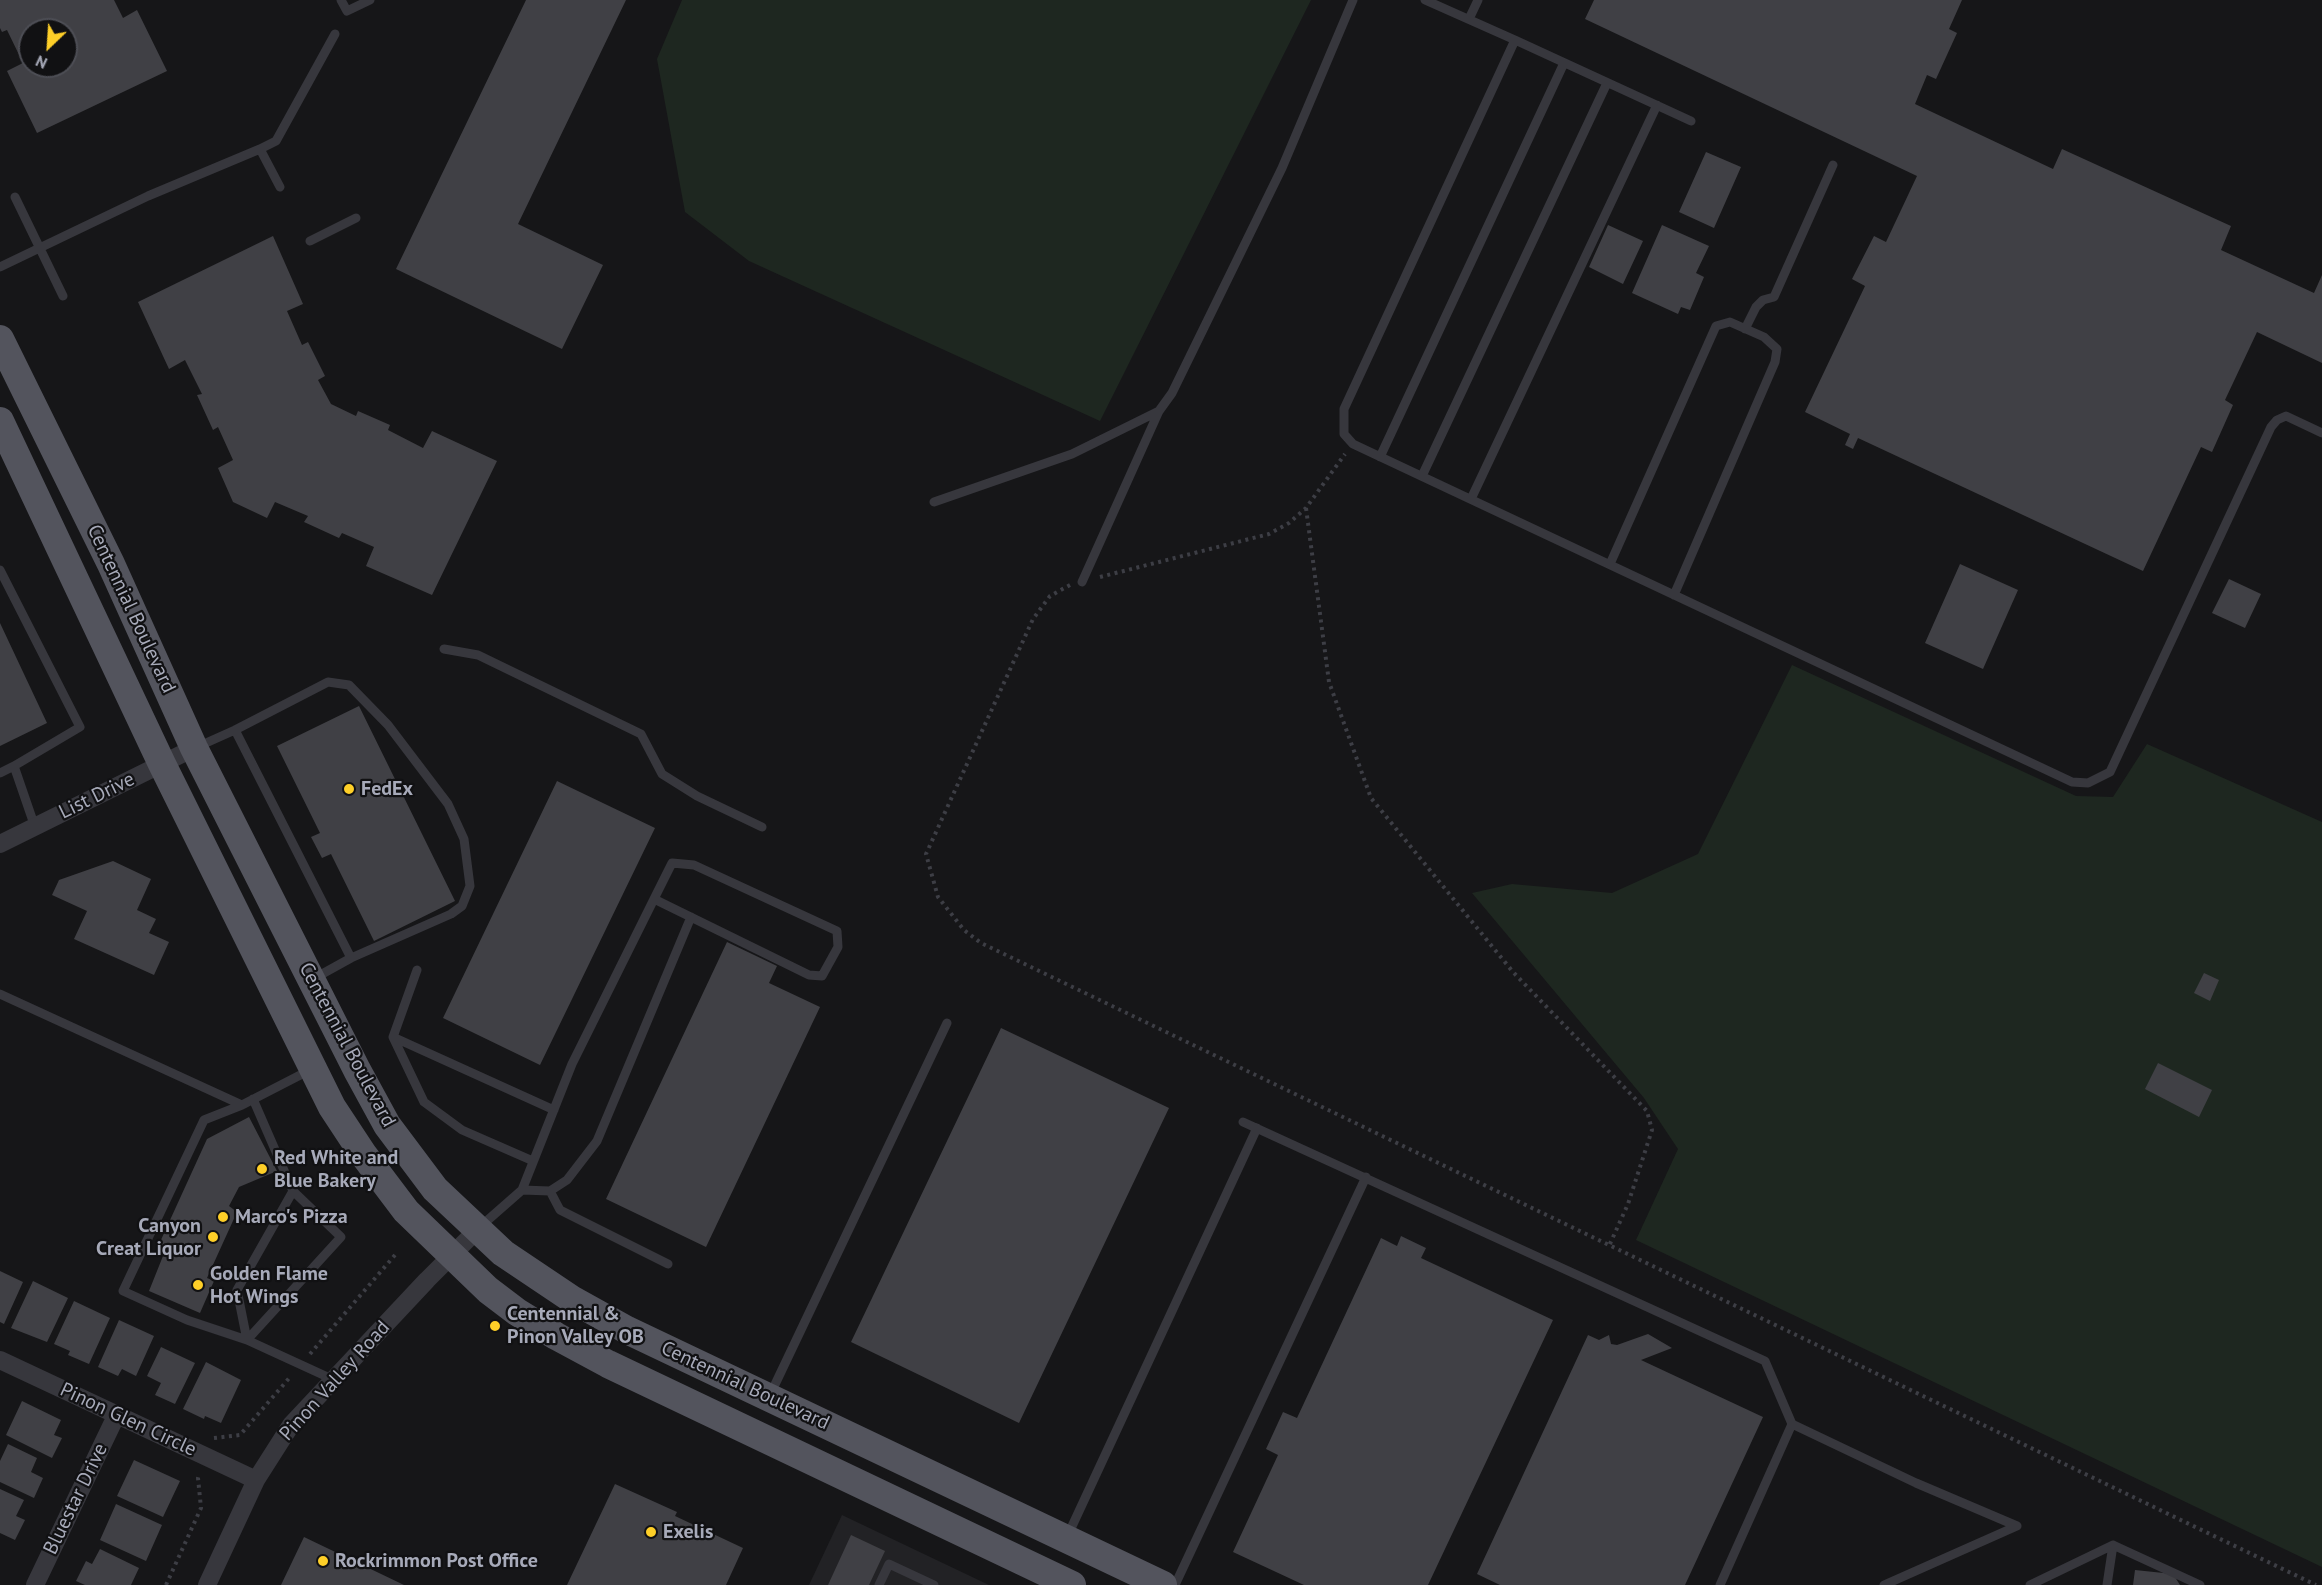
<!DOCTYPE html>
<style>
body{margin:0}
#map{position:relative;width:2322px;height:1585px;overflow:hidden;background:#161618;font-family:"PT Sans",sans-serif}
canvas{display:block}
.north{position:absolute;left:18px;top:18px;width:60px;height:60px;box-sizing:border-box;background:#111113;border:2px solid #4d4e55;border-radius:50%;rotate:205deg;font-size:16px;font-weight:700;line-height:24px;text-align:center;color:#a7aab9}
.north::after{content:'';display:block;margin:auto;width:21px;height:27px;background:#fecf28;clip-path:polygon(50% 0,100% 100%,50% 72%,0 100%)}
</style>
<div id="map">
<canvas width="2322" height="1585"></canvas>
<div class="north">N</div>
</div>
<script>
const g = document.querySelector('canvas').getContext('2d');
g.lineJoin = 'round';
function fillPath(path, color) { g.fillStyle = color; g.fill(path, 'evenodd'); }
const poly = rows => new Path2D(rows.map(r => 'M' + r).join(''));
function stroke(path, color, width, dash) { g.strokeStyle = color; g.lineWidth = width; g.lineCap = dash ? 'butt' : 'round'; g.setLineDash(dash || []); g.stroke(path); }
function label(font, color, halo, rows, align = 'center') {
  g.font = font + ' "PT Sans",sans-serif'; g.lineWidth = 4.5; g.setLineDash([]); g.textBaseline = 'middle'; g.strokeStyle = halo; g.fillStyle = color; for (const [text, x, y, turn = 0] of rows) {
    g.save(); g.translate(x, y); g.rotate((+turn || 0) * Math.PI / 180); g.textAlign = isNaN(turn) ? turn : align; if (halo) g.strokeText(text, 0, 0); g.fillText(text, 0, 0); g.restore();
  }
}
const built = poly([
 [842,1515,989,1585,809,1585]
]);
const green = poly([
 [682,0,1311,0,1100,421,749,261,685,212,657,59],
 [1792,665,2076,796,2113,797,2147,744,2322,822,2322,1567,1636,1240,1678,1149,1644,1098,1472,893,1512,884,1612,893,1698,854]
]);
const building = poly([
 [0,0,114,0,123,18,137,10,167,71,37,133,7,71,23,63,7,30,2,32,0,28],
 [30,30,66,30,66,66,30,66],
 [526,0,626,0,518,224,603,265,562,349,396,269],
 [1594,0,1962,0,1949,29,1957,33,1936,79,1927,75,1915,104,2053,169,2062,149,2231,226,2221,250,2314,293,2322,275,2322,363,2257,332,2225,400,2233,405,2212,452,2201,447,2143,571,1858,438,1853,449,1845,445,1850,434,1805,412,1865,286,1852,279,1874,236,1886,242,1917,176,1585,19],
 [1706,152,1741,167,1714,228,1679,212],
 [1608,225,1643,241,1623,284,1589,267],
 [1662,225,1709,246,1696,273,1704,277,1690,310,1681,307,1678,314,1632,293],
 [273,236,303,304,287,311,302,345,308,342,325,376,318,380,331,404,356,416,358,411,390,425,388,430,423,448,432,431,497,461,432,595,366,566,374,547,342,533,339,538,304,522,308,516,275,502,267,518,233,502,218,468,233,460,218,427,213,430,197,395,202,394,185,360,169,369,138,302],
 [1960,564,2018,590,1983,669,1925,643],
 [2229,579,2261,594,2245,628,2212,613],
 [0,623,47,723,0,746],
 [359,706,455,901,374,941,331,854,322,858,311,837,320,833,277,746],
 [557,781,655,828,540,1065,443,1018],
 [113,861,151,879,137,910,156,919,149,933,169,942,154,975,74,939,87,911,52,895,59,880],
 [727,942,777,966,769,983,820,1007,706,1247,606,1199],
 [2204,973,2219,980,2210,1001,2194,993],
 [1001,1028,1169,1108,1019,1423,851,1342],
 [2158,1063,2212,1090,2199,1117,2145,1089],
 [249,1117,277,1171,239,1187,229,1206,237,1212,207,1278,214,1281,200,1313,149,1291,163,1256,155,1253,207,1139],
 [1401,1236,1426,1248,1421,1258,1553,1320,1428,1585,1304,1585,1233,1552,1278,1455,1266,1449,1283,1412,1297,1418,1381,1238,1397,1246],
 [0,1271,23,1282,4,1324,0,1322],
 [33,1281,68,1298,47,1342,11,1328],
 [74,1301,110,1318,89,1364,68,1355,70,1351,54,1344],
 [119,1320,154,1336,136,1376,122,1369,118,1376,98,1367],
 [1648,1334,1672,1348,1641,1360,1763,1417,1685,1585,1500,1585,1477,1574,1588,1335,1599,1340,1609,1335,1611,1344,1617,1345],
 [161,1347,195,1363,175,1404,155,1395,161,1383,147,1376],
 [206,1362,241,1380,221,1423,205,1416,204,1419,183,1409],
 [22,1401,61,1420,54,1435,62,1438,52,1458,6,1435],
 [8,1444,37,1458,31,1472,43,1478,34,1498,0,1482,0,1461],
 [134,1460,180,1481,163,1517,117,1496],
 [615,1484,677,1512,675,1516,743,1548,726,1585,567,1585],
 [0,1489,24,1500,16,1516,25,1520,15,1540,0,1533],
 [116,1504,162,1525,146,1561,100,1540],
 [851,1535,885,1551,869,1585,828,1585],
 [304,1537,404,1585,281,1585],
 [100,1549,139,1568,131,1585,85,1585,76,1581,86,1561,92,1564],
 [2135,1570,2173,1574,2180,1585,2133,1585]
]);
const path = poly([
 [1306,508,1329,682,1371,798,1513,972,1647,1111,1652,1130,1628,1204,1609,1246],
 [1100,577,1269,534,1289,523,1306,508,1345,454],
 [1070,585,1050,596,1033,619,926,854,938,897,964,930,981,943,2316,1585],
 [310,1354,395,1255],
 [214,1438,240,1435,291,1376],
 [166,1585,201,1508,198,1478,199,1474]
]);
const lane = poly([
 [341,0,347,11,370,0],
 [1425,0,1515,40,1344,409,1344,434,1353,444,2072,782,2088,783,2110,772,2271,427,2277,420,2286,416,2322,433],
 [1469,19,1478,0],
 [1515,40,1691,121],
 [260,149,276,141,335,34],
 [15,197,63,296],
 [310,241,356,218],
 [0,267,148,196,260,149,280,187],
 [1745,329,1756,307,1763,300,1774,297,1833,165],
 [1380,457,1564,63],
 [1422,476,1607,83],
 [1471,499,1657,105],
 [934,502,1072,454,1159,411,1172,393,1282,168,1353,0],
 [1610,564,1716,326,1730,322,1764,337,1777,349,1775,362,1674,595],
 [0,570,80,727,14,766],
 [1082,582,1159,411],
 [444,649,478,655,641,734,662,774,697,796,762,827],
 [235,730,328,682,349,685,388,725,448,804,464,839,470,886,462,906,451,914,351,958],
 [197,747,235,730,351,958,313,979],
 [0,773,14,766,35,827],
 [417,970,393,1037,424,1102,462,1130,533,1161],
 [0,994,242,1105,310,1070],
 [393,1037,554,1110],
 [253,1099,293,1191,341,1237,247,1340,332,1379],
 [242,1105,204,1120,123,1291,187,1320,247,1340,237,1290,293,1191],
 [1243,1122,1765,1361,1792,1424],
 [522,1190,572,1064,654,899,672,863,694,865,837,931,838,947,822,976,809,975,654,899],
 [550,1191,567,1180,597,1141,691,917],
 [481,1226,522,1190,550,1191,560,1210,668,1264],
 [770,1395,947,1023],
 [1067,1537,1257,1128],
 [879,1585,889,1564,934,1585],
 [1175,1585,1366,1177],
 [1720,1585,1792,1424,1916,1483,2017,1526,1884,1585],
 [2030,1585,2113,1545,2200,1585],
 [2107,1585,2113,1545]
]);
const street = poly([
 [0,844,194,748],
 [0,1360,256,1480],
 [35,1585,117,1414],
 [207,1585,256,1480,291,1425,427,1280,477,1230]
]);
const primary = poly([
 [0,339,111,564,194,748,357,1070,387,1125,435,1189,503,1253,573,1300,627,1330,1163,1585],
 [0,421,162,764,332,1107,363,1154,406,1211,488,1290,517,1312,556,1336,608,1364,1072,1585]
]);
const markers = [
 [349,789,6,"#fecf28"],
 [262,1169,6,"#fecf28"],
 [223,1217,6,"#fecf28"],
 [213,1237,6,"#fecf28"],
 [198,1285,6,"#fecf28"],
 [495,1326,6,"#fecf28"],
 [651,1532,6,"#fecf28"],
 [323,1561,6,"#fecf28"]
];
const streetNames = [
 ["Centennial Boulevard",131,609,65],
 ["List Drive",97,796,-26],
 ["Centennial Boulevard",347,1045,62],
 ["Pinon Valley Road",335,1381,-48],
 ["Centennial Boulevard",745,1386,25],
 ["Pinon Glen Circle",128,1420,25],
 ["Bluestar Drive",76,1499,-64]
];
const poiNames = [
 ["FedEx",361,789],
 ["Red White and",274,1158],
 ["Blue Bakery",274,1181],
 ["Marco's Pizza",235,1217],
 ["Canyon",201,1226,"right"],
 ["Creat Liquor",201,1249,"right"],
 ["Golden Flame",210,1274],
 ["Hot Wings",210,1297],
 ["Centennial &",507,1314],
 ["Pinon Valley OB",507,1337],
 ["Exelis",663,1532],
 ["Rockrimmon Post Office",335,1561]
];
fillPath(built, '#222225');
fillPath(green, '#1e2720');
fillPath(building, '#404045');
stroke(path, '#3d3e45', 4, [3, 4.5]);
stroke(lane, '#37373d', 9);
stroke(street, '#37373d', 18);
stroke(primary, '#53545d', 28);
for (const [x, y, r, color] of markers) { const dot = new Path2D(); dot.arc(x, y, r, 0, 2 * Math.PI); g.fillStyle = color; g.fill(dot); stroke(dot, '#111113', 2); }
label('20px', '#a7aab9', '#111113', streetNames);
label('bold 20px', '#a7aab9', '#111113', poiNames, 'left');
</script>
